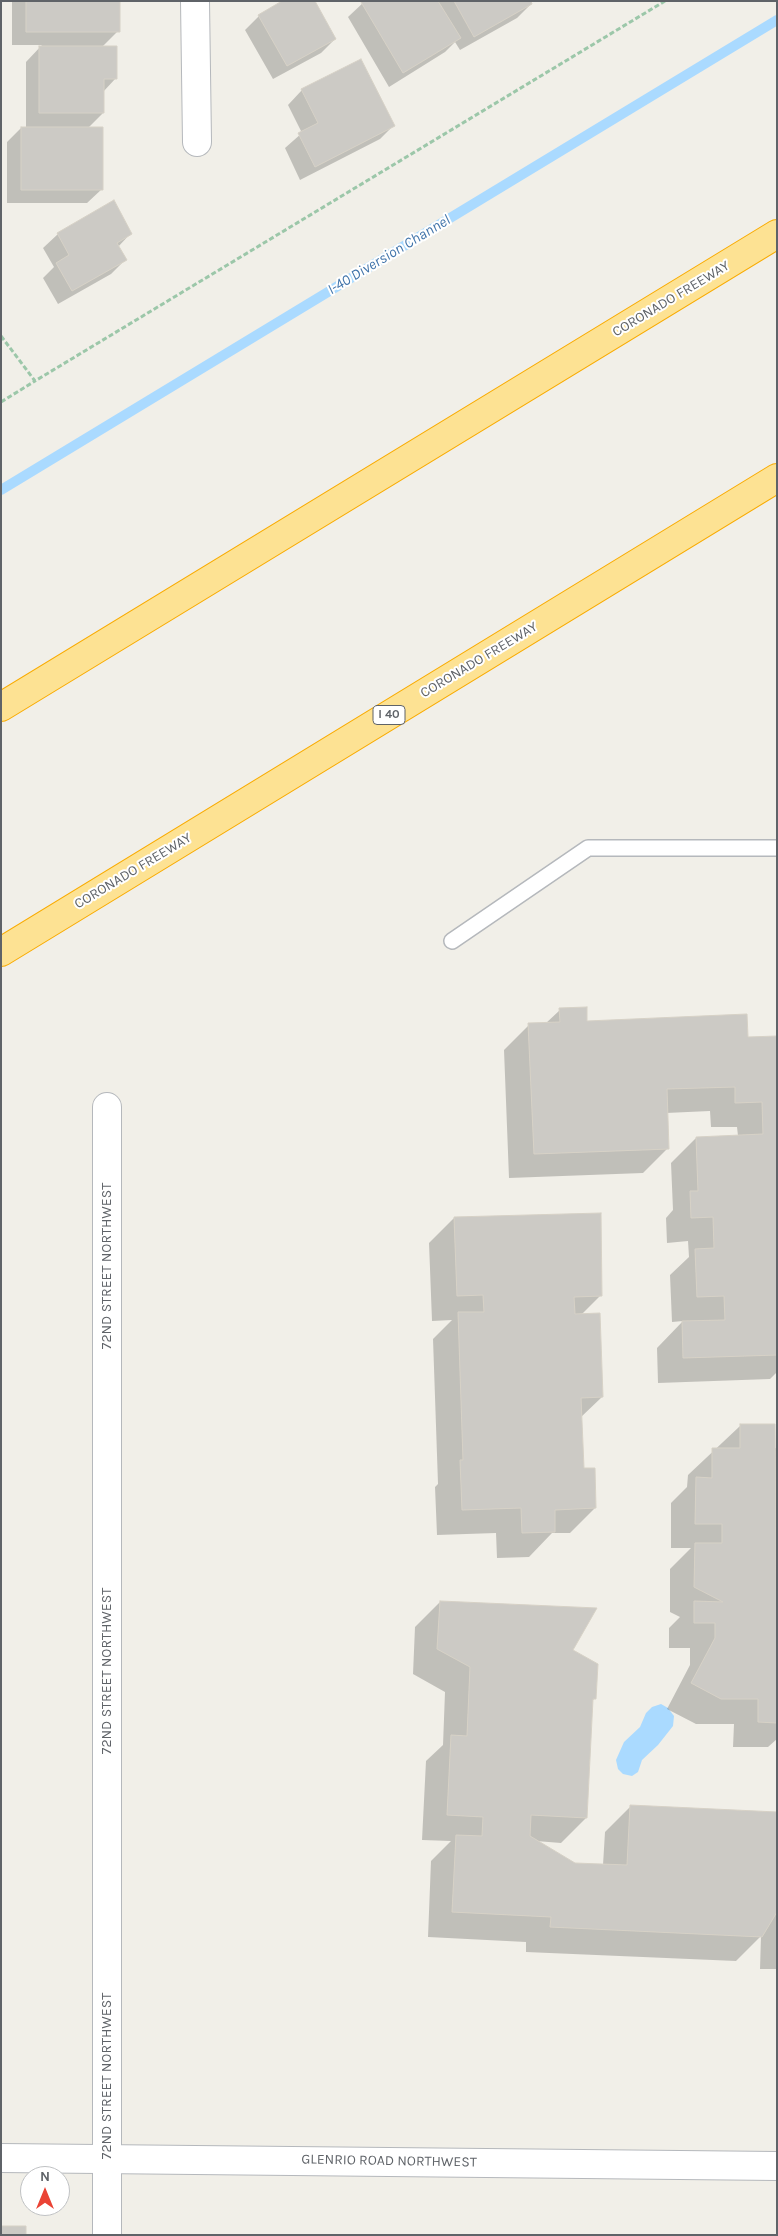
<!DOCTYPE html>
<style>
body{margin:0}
#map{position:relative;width:778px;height:2236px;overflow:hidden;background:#f1efe8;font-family:Karla,sans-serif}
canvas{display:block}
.frame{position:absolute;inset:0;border:2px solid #5f6368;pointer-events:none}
.north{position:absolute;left:20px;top:2166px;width:50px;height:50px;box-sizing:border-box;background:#fff;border:1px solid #bfc1c3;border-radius:50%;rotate:0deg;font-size:14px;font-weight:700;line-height:20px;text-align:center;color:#5f6368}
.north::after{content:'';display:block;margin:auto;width:18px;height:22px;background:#ea4335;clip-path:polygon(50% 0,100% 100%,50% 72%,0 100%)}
</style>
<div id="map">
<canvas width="778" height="2236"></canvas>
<div class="frame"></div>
<div class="north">N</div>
</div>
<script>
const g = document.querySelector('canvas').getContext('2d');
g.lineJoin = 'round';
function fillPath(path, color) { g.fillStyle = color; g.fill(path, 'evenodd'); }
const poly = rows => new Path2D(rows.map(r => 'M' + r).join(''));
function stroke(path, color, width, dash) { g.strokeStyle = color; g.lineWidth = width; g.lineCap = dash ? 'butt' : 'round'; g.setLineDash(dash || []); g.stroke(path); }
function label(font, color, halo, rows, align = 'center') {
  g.font = font + ' Karla,sans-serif'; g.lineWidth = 4; g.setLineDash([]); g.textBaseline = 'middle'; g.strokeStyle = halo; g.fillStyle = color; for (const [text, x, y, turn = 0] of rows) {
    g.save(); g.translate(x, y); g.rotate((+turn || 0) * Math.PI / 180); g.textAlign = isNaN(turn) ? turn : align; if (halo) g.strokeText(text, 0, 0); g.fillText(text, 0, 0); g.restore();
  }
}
const water = poly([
 [661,1704,668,1708,674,1716,673,1726,658,1745,642,1760,638,1772,632,1776,623,1774,618,1769,616,1760,624,1742,640,1727,646,1713,652,1707]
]);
const shadow = poly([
 [12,1,118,1,118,31,102,47,116,78,103,92,103,113,88,128,102,189,87,203,7,203,7,142,21,128,26,128,26,62,42,45,12,45],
 [365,1,529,1,531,4,517,18,460,50,455,42,445,52,389,87,348,17],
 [259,16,335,39,321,53,273,79,245,30],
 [302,90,394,125,380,139,300,180,285,148,302,133,288,105],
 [114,202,131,233,118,247,125,260,111,274,58,304,43,278,54,267,43,248,58,234],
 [560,1010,586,1022,747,1039,777,1037,777,1372,770,1379,658,1383,657,1348,683,1321,672,1322,670,1275,689,1257,688,1241,667,1243,666,1218,673,1210,671,1163,696,1138,738,1136,737,1127,711,1127,710,1111,666,1113,668,1148,643,1173,509,1178,504,1050,529,1025,545,1024],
 [454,1218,601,1295,581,1315,602,1397,580,1418,583,1469,595,1508,570,1533,552,1533,529,1557,497,1558,496,1533,437,1535,435,1487,438,1484,433,1339,452,1320,432,1321,429,1243],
 [740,1426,777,1449,777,1739,768,1747,733,1747,734,1724,696,1724,667,1709,690,1665,690,1648,669,1648,669,1628,680,1617,670,1612,670,1569,691,1548,671,1548,671,1503,687,1487,688,1475],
 [440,1602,571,1650,595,1698,591,1702,586,1818,561,1843,536,1841,574,1864,603,1865,605,1832,630,1807,777,1814,777,1969,760,1969,761,1936,736,1961,526,1952,526,1942,428,1937,431,1861,451,1841,422,1840,426,1761,443,1745,445,1692,413,1674,415,1627]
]);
const stream = poly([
 [1,490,777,20]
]);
const building = poly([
 [26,1,120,1,120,32,26,32,26,1],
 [282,1,315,1,336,39,287,66,258,15,282,1],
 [363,1,438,1,461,38,403,73,361,2,363,1],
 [454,1,531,1,532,4,474,37,454,1],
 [39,46,117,46,117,79,104,79,104,113,39,113,39,46],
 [361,59,395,126,315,167,298,133,318,123,301,89,361,59],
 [21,127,103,127,103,190,21,190,21,127],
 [114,200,132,234,117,243,127,260,72,291,56,263,69,255,57,233,114,200],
 [587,1007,587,1021,747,1014,748,1037,777,1036,777,1355,683,1358,682,1321,725,1320,724,1296,697,1297,695,1249,714,1248,713,1217,691,1218,690,1191,698,1191,696,1137,763,1134,762,1102,735,1103,735,1087,667,1089,669,1149,534,1154,528,1023,560,1022,559,1008,587,1007],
 [601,1213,602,1296,574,1297,575,1314,600,1313,603,1397,581,1398,584,1468,595,1468,596,1508,555,1510,555,1532,522,1533,521,1508,462,1510,460,1460,463,1460,458,1312,484,1312,483,1295,457,1296,454,1217,601,1213],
 [740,1424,775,1424,777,1723,758,1722,758,1699,721,1699,691,1683,715,1638,715,1623,694,1623,694,1601,723,1602,694,1587,695,1543,722,1543,722,1524,695,1524,696,1477,712,1478,712,1448,740,1448,740,1424],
 [440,1601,597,1608,573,1650,598,1664,596,1699,593,1699,587,1818,531,1815,530,1836,575,1863,627,1865,630,1805,777,1812,777,1912,762,1937,550,1927,551,1917,452,1912,456,1835,482,1836,483,1817,447,1815,451,1735,467,1736,470,1667,437,1649,440,1601],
 [1,2226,26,2226,26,2235,1,2235,1,2226]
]);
const path = poly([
 [1,336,35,381,665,1],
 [1,402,35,381]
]);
const service = poly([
 [452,941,588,848,777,848]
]);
const minor = poly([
 [195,1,197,142],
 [107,2235,107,1107]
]);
const tertiary = poly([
 [1,2158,777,2166]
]);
const motorway = poly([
 [1,707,777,234],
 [1,952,777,478]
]);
const shields = [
 [389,715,32]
];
const shieldNames = [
 ["I 40",389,715]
];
const streetNames = [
 ["CORONADO FREEWAY",671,299,-31],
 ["CORONADO FREEWAY",479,660,-31],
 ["CORONADO FREEWAY",133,871,-31],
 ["72ND STREET NORTHWEST",107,1266,-90],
 ["72ND STREET NORTHWEST",107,1671,-90],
 ["72ND STREET NORTHWEST",107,2076,-90],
 ["GLENRIO ROAD NORTHWEST",389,2161,1]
];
const waterNames = [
 ["I-40 Diversion Channel",389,255,-31]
];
fillPath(water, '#aadaff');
fillPath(shadow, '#0003');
stroke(stream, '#aadaff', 10);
fillPath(building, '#cccac5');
stroke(building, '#d6d1c6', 1);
stroke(service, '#b5b8bc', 18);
stroke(minor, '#b5b8bc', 30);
stroke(tertiary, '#b5b8bc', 30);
stroke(motorway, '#f9ab00', 30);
stroke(path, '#9cc7a9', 3, [5, 2.5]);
stroke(service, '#fff', 15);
stroke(minor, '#fff', 28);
stroke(tertiary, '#fff', 28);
stroke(motorway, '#fde293', 28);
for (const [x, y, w] of shields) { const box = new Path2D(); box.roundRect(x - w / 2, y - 9.5, w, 19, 4); g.fillStyle = '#fff'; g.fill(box); stroke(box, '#5f6368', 1); }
label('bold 12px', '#5f6368', null, shieldNames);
label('14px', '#5f6368', '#fff', streetNames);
label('italic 15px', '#4174aa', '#fff', waterNames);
</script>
